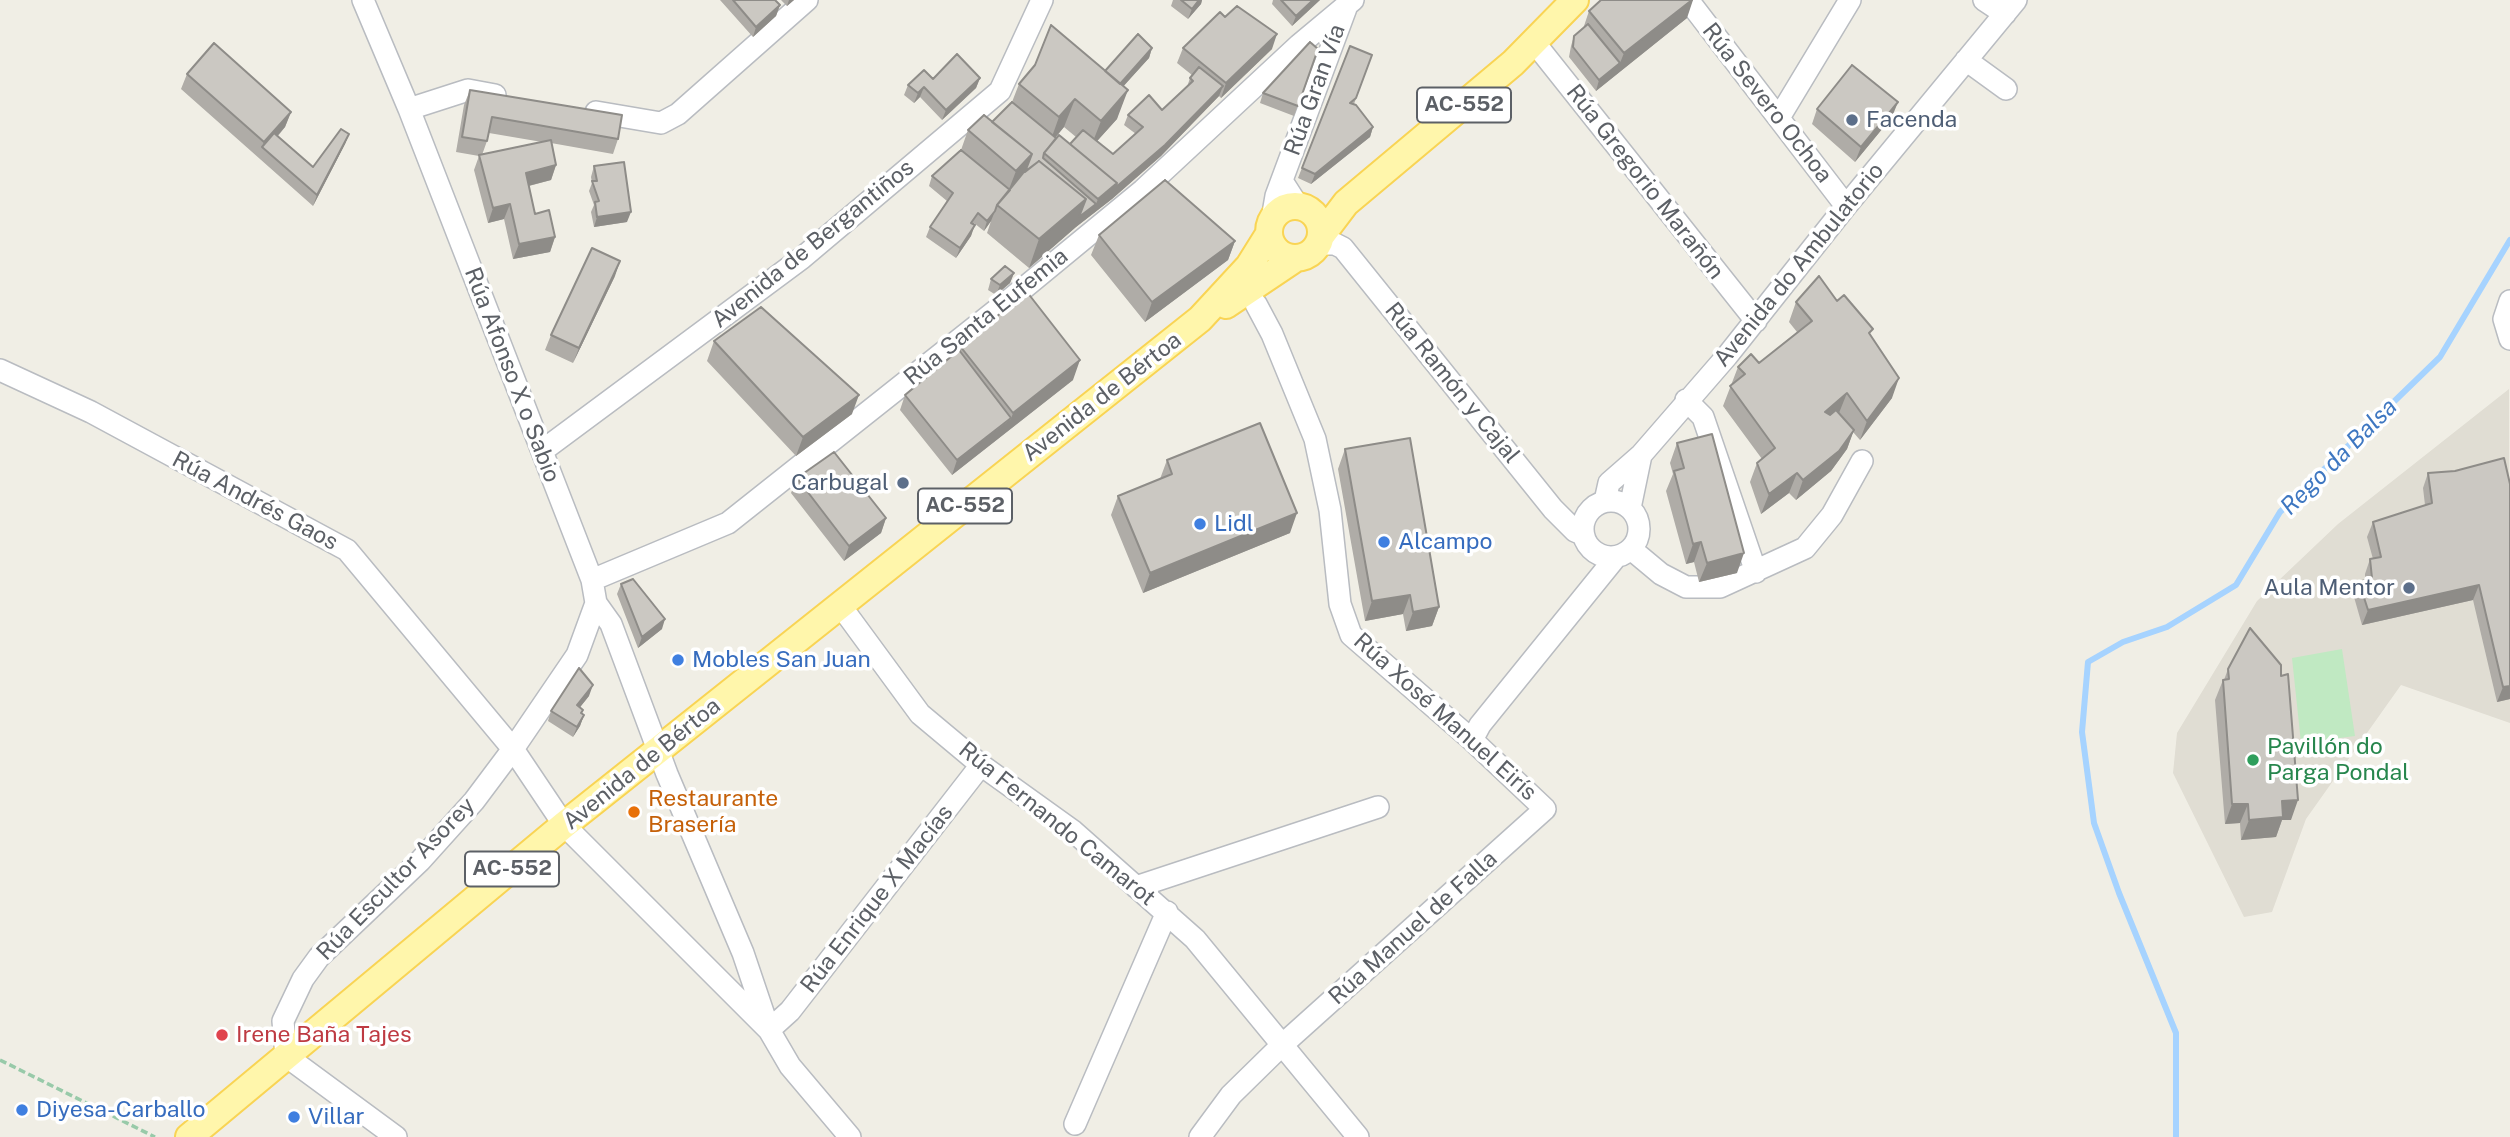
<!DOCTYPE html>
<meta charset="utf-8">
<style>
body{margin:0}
canvas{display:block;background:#f0eee5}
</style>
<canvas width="2510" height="1137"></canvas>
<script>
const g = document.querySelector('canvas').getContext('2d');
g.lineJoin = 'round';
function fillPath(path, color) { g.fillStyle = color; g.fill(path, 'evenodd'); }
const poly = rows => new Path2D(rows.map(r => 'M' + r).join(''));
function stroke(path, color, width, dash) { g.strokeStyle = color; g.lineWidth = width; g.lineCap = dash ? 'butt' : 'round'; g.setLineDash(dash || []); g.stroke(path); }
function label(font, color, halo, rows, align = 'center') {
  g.font = font + ' "Public Sans",sans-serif'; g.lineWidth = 7; g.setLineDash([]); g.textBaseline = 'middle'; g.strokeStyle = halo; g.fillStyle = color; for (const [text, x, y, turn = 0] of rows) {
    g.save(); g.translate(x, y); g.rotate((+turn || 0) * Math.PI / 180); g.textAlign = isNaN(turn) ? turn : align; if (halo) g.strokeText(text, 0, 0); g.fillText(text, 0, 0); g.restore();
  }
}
const education = poly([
 [2509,389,2510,723,2401,685,2306,819,2272,912,2244,917,2173,773,2177,733,2257,601,2338,524]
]);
const green = poly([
 [2342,649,2355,736,2301,743,2292,658]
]);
const stream = poly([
 [2176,1137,2176,1033,2119,893,2094,823,2082,732,2088,662,2123,642,2167,627,2236,585,2280,512,2440,357,2510,240]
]);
const path = poly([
 [0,1060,155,1137]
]);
const minor = poly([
 [363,0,409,109,592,580,596,603,611,624,667,774,743,953,767,1024],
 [1688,0,1846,206],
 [1984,0,2005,14],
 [1534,42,1756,321],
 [1966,60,2006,89],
 [409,109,468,90,495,95],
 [596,112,661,123,678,114,807,0],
 [1780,116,1850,0],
 [1282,181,1298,206],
 [1272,219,1276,196,1346,8],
 [1318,244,1335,244,1343,248,1553,509,1575,531,1582,534],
 [2510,301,2504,319,2510,339],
 [0,370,91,412,347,550,513,749,564,825,769,1030,790,1066,850,1137],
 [1686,400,1703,417,1756,572],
 [542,451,802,258,1000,91,1042,0],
 '1583 529a28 28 0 1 1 56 0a28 28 0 1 1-56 0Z',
 [1605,501,1609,483,1641,455,1727,356,1846,206,2016,0],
 [1630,508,1641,455],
 [1631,549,1661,574,1686,587,1720,587,1805,548,1832,515,1862,461],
 [592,580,728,523,1013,297,1143,190,1299,45,1353,0],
 [840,605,920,714,981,765,1073,831,1195,939,1358,1137],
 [1472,740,1480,725,1616,557],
 [1136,887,1378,807],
 [769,1030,790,1011,981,765],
 [1075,1124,1167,912],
 [396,1137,286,1056,283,1021,303,979,319,957,420,861,474,801,513,749,577,655,596,603],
 [1200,1137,1231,1095,1281,1046,1545,809,1472,740,1351,635,1340,604,1330,510,1315,439,1272,334,1256,304]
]);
const major = poly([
 '1269 232a26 26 0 1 1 52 0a26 26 0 1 1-52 0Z',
 [1321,236,1346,203,1513,63,1575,0],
 [1226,305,1296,258],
 [189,1137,564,825,1200,319,1249,266,1269,234]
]);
const wall = poly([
 [720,0,775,0,780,5,776,16,753,37],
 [781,0,794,0,787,6],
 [1173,0,1202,0,1201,4,1188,19,1171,6],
 [1273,0,1320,0,1292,26,1272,4],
 [1589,11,1687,18,1596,91,1569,57,1571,46,1574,36,1583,29],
 [1225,17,1272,49,1221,98,1219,96,1161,156,1112,199,1076,227,1029,268,987,233,991,221,984,231,974,223,971,236,956,258,926,237,930,227,947,201,929,186,932,176,961,150,968,130,992,122,1012,102,1019,84,1105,71,1152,48,1149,58,1123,86,1117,119,1097,141,1113,154,1136,134,1124,125,1128,115,1162,110,1187,87,1190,78,1192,75,1177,63,1183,48],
 [1064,127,1076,137,1070,144,1055,138],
 [1350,46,1372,55,1354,104,1373,127,1370,137,1311,184,1298,178],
 [1318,49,1294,116,1260,103,1263,93],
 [187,74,291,112,285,127,278,136,313,167,349,134,345,144,313,206,181,89],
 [980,78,976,88,942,120,920,97,914,103,904,95,908,85],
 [470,90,618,139,613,154,551,143,556,165,551,180,529,186,535,214,555,237,550,252,513,259,504,219,488,223,474,170,479,156,456,152,464,105],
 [489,133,542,142,482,155,487,141],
 [1817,109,1892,117,1855,162,1812,124],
 [594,166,627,222,594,227,591,212,594,205,589,191,592,183,591,177],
 [1099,235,1235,241,1228,260,1145,322,1091,255],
 [1014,273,1010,283,996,295,988,290,991,279],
 [615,276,573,363,545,350,551,335],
 [1837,301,1871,336,1892,398,1860,440,1853,432,1847,449,1831,471,1796,500,1789,493,1761,514,1750,482,1757,463,1762,459,1723,406,1738,367,1759,363,1797,332,1789,322,1796,302],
 [714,341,852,414,796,456,707,361],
 [960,346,1073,380,952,475,900,410,905,395,959,350],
 [1677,443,1737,573,1699,582,1694,562,1686,564,1666,491,1673,474,1670,463],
 [1345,449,1439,607,1432,626,1406,631,1403,614,1365,621,1338,469],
 [1167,460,1290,533,1143,593,1111,515,1118,496,1160,479],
 [2455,471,2510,699,2497,702,2473,600,2362,625,2354,597,2359,582,2365,580,2365,574,2370,559,2373,559,2367,537,2373,522,2425,505,2423,488,2428,473],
 [797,478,886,518,881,533,844,561,791,493],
 [621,584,662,629,638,648,617,594],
 [2228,669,2291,820,2282,820,2276,837,2241,840,2240,823,2225,824,2215,700,2223,680,2224,680],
 [589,696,580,707,583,710,582,714,584,715,580,726,573,737,548,721,551,711]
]);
const shadedWall = poly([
 [789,0,794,0,787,6],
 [1199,0,1202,0,1201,4,1188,19,1192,9],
 [1313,0,1320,0,1292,26,1296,16],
 [1692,0,1693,0,1687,18,1596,91,1599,80,1620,63,1624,53],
 [780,5,776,16,753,37,756,27],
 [1277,34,1272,49,1221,98,1226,83],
 [1152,48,1149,58,1112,99,1116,88],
 [980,78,976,88,942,120,946,110],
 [1223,86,1219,96,1161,156,1112,199,1076,227,1029,268,1039,239,1086,199,1096,204,1098,199,1117,183],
 [924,87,920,97,914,103,918,93],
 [1128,90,1117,119,1090,149,1101,121],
 [1075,99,1064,127,1049,145,1059,117],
 [1898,102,1892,117,1855,162,1861,147],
 [291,112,285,127,265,150,262,147,264,142],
 [1373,127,1370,137,1311,184,1315,174],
 [349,134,345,144,313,206,317,195],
 [1032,154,1021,182,1006,197,1016,171],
 [556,165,551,180,520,188,526,173],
 [510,204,504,219,488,223,493,208],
 [995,211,991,221,984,231,987,221],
 [631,212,627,222,594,227,597,217],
 [975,225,971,236,956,258,960,248],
 [555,237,550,252,513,259,519,244],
 [1235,241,1228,260,1145,322,1152,302],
 [620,261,615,276,573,363,579,348],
 [1014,273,1010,283,996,295,1000,285],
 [1080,360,1073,380,952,475,957,460,1011,419,1013,413],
 [1899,378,1892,398,1860,440,1867,421],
 [1847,393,1839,413,1818,431,1825,412],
 [859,395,852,414,796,456,803,437],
 [1854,430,1847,449,1831,471,1796,500,1803,480],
 [1797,473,1789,493,1761,514,1769,494],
 [1297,513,1290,533,1143,593,1150,573],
 [886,518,881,533,844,561,849,546],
 [1701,542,1694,562,1686,564,1693,544],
 [1744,553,1737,573,1699,582,1707,563],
 [2479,585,2473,600,2362,625,2368,610],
 [1410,595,1403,614,1365,621,1372,601],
 [1439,607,1432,626,1406,631,1413,612],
 [665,619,662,629,638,648,642,637],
 [593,685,589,696,573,716,577,705],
 [2510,686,2510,699,2497,702,2503,687],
 [584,715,580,726,573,737,577,727],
 [2298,800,2291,820,2282,820,2276,837,2241,840,2249,820,2282,801],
 [2232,804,2248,804,2240,823,2225,824]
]);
const building = poly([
 [733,0,775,0,780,5,756,27,733,0],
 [1181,0,1199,0,1192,9,1181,0],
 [1281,0,1313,0,1296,16,1281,0],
 [1601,0,1692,0,1624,53,1589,11,1601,0],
 [1237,6,1277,34,1226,83,1183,48,1220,12,1225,17,1237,6],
 [1588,24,1620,63,1599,80,1573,47,1574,36,1588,24],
 [1051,25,1128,90,1101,121,1075,99,1059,117,1019,84,1035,65,1051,25],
 [1138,34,1152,48,1120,84,1105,71,1138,34],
 [1310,42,1318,49,1298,106,1263,93,1310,42],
 [214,43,291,112,264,142,187,74,214,43],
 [1350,46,1372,55,1356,98,1350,103,1356,105,1373,127,1315,174,1302,168,1350,46],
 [957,54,980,78,946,110,924,87,918,93,908,85,924,70,933,79,957,54],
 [1852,65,1898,102,1861,147,1817,109,1852,65],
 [1199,67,1223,86,1165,145,1115,188,1117,183,1070,144,1083,130,1113,154,1143,127,1128,115,1149,95,1162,110,1193,81,1190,78,1199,67],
 [470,90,622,115,618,139,492,117,487,141,462,137,470,90],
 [1012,102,1056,138,1044,153,1043,158,1096,204,1079,217,1086,199,1039,161,1025,172,1032,154,992,122,1012,102],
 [984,115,1032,154,1016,171,968,130,984,115],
 [341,129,349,134,317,195,262,147,274,133,313,167,341,129],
 [1059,135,1117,183,1098,199,1044,153,1059,135],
 [551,140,556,165,526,173,535,214,549,210,555,237,519,244,510,204,493,208,479,155,551,140],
 [961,150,1010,190,997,205,995,211,987,221,978,213,971,223,975,225,960,248,930,227,953,193,932,176,961,150],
 [1039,161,1086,199,1039,239,997,205,1023,173,1039,161],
 [624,162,631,212,597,217,595,202,599,201,592,181,597,181,594,166,624,162],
 [1165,180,1235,241,1152,302,1099,235,1165,180],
 [592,248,620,261,579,348,551,335,592,248],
 [1005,266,1014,273,1000,285,991,279,1005,266],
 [1819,276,1837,301,1844,295,1873,329,1869,333,1899,378,1867,421,1847,393,1825,412,1830,415,1836,410,1854,430,1839,451,1803,480,1797,473,1769,494,1757,463,1775,448,1730,386,1745,374,1738,367,1751,354,1759,363,1812,321,1796,302,1819,276],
 [1027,292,1080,360,1013,413,960,346,1027,292],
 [761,307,859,395,803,437,714,341,761,307],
 [959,350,1011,418,957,460,905,395,959,350],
 [1260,423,1297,513,1150,573,1118,496,1172,474,1167,460,1260,423],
 [1712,434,1744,553,1707,563,1701,542,1693,544,1674,471,1684,468,1677,443,1712,434],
 [1410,438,1439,607,1413,612,1410,595,1372,601,1345,449,1410,438],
 [834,452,886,518,849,546,797,478,834,452],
 [2504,458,2510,484,2510,686,2503,687,2479,585,2368,610,2359,582,2372,578,2370,559,2381,557,2373,522,2432,503,2428,473,2455,471,2504,458],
 [633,579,665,619,642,637,621,584,633,579],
 [2250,628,2281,665,2281,676,2288,674,2298,800,2282,801,2283,817,2249,820,2248,804,2232,804,2223,680,2229,679,2228,669,2250,628],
 [579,668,593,685,577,705,583,710,581,713,584,715,577,727,551,711,579,668]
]);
const markers = [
 [1852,120,7,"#5c6f8a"],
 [903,483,7,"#5c6f8a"],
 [1200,524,7,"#3f7fe0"],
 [1384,542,7,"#3f7fe0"],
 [2409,588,7,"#5c6f8a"],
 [678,660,7,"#3f7fe0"],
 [2253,760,7,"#2e9e5b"],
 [634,812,7,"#e8710a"],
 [222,1035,7,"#e0444e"],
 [22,1110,7,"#3f7fe0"],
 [294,1117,7,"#3f7fe0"]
];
const shields = [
 [1464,105,94],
 [965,506,94],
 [512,869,94]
];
const shieldNames = [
 ["AC-552",1464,105],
 ["AC-552",965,506],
 ["AC-552",512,869]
];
const streetNames = [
 ["Rúa Gran Vía",1315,90,-70],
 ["Rúa Severo Ochoa",1767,103,52],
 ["Rúa Gregorio Marañón",1645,182,52],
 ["Avenida de Bergantiños",813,244,-39],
 ["Avenida do Ambulatorio",1799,265,-51],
 ["Rúa Santa Eufemia",986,317,-39],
 ["Rúa Afonso X o Sabio",512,375,69],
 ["Rúa Ramón y Cajal",1452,383,51],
 ["Avenida de Bértoa",1102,397,-38],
 ["Rúa Andrés Gaos",255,501,28],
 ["Rúa Xosé Manuel Eirís",1445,717,42],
 ["Avenida de Bértoa",642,764,-39],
 ["Rúa Fernando Camarot",1057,824,39],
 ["Rúa Escultor Asorey",396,879,-46],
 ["Rúa Enrique X Macías",877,899,-52],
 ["Rúa Manuel de Falla",1413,928,-42]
];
const serviceNames = [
 ["Facenda",1866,120,"left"],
 ["Carbugal",889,483],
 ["Aula Mentor",2395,588]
];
const shopNames = [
 ["Lidl",1214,524],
 ["Alcampo",1398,542],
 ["Mobles San Juan",692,660],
 ["Diyesa-Carballo",36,1110],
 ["Villar",308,1117]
];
const leisureNames = [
 ["Pavillón do",2267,747],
 ["Parga Pondal",2267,773]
];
const foodNames = [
 ["Restaurante",648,799],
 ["Brasería",648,825]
];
const healthNames = [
 ["Irene Baña Tajes",236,1035]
];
const waterNames = [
 ["Rego da Balsa",2339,457,-45]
];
fillPath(education, '#e0ddd3');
fillPath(green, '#c0e9c2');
stroke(stream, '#a6d3ff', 6);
stroke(minor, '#b9bcc1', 24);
stroke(major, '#f9d454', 30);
stroke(path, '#98caa9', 3.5, [7, 3.5]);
stroke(minor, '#fff', 21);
stroke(major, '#fff6ab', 26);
fillPath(wall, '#afaca7');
fillPath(shadedWall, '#8e8c88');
fillPath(building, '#cbc8c2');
stroke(building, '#8e8c88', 2);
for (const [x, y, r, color] of markers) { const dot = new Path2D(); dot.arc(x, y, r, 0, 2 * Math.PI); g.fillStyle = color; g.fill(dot); stroke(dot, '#fff', 2.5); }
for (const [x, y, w] of shields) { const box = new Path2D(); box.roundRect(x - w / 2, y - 17.5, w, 35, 5); g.fillStyle = '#fff'; g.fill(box); stroke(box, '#5c6066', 2); }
label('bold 21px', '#5c6066', null, shieldNames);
label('23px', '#5c6066', '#fff', streetNames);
label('23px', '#4e5e75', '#fff', serviceNames, 'right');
label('23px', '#366cbe', '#fff', shopNames, 'left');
label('23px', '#27864d', '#fff', leisureNames, 'left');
label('23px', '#c56008', '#fff', foodNames, 'left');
label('23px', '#be3a42', '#fff', healthNames, 'left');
label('italic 24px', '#3e77c1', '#fff', waterNames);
</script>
